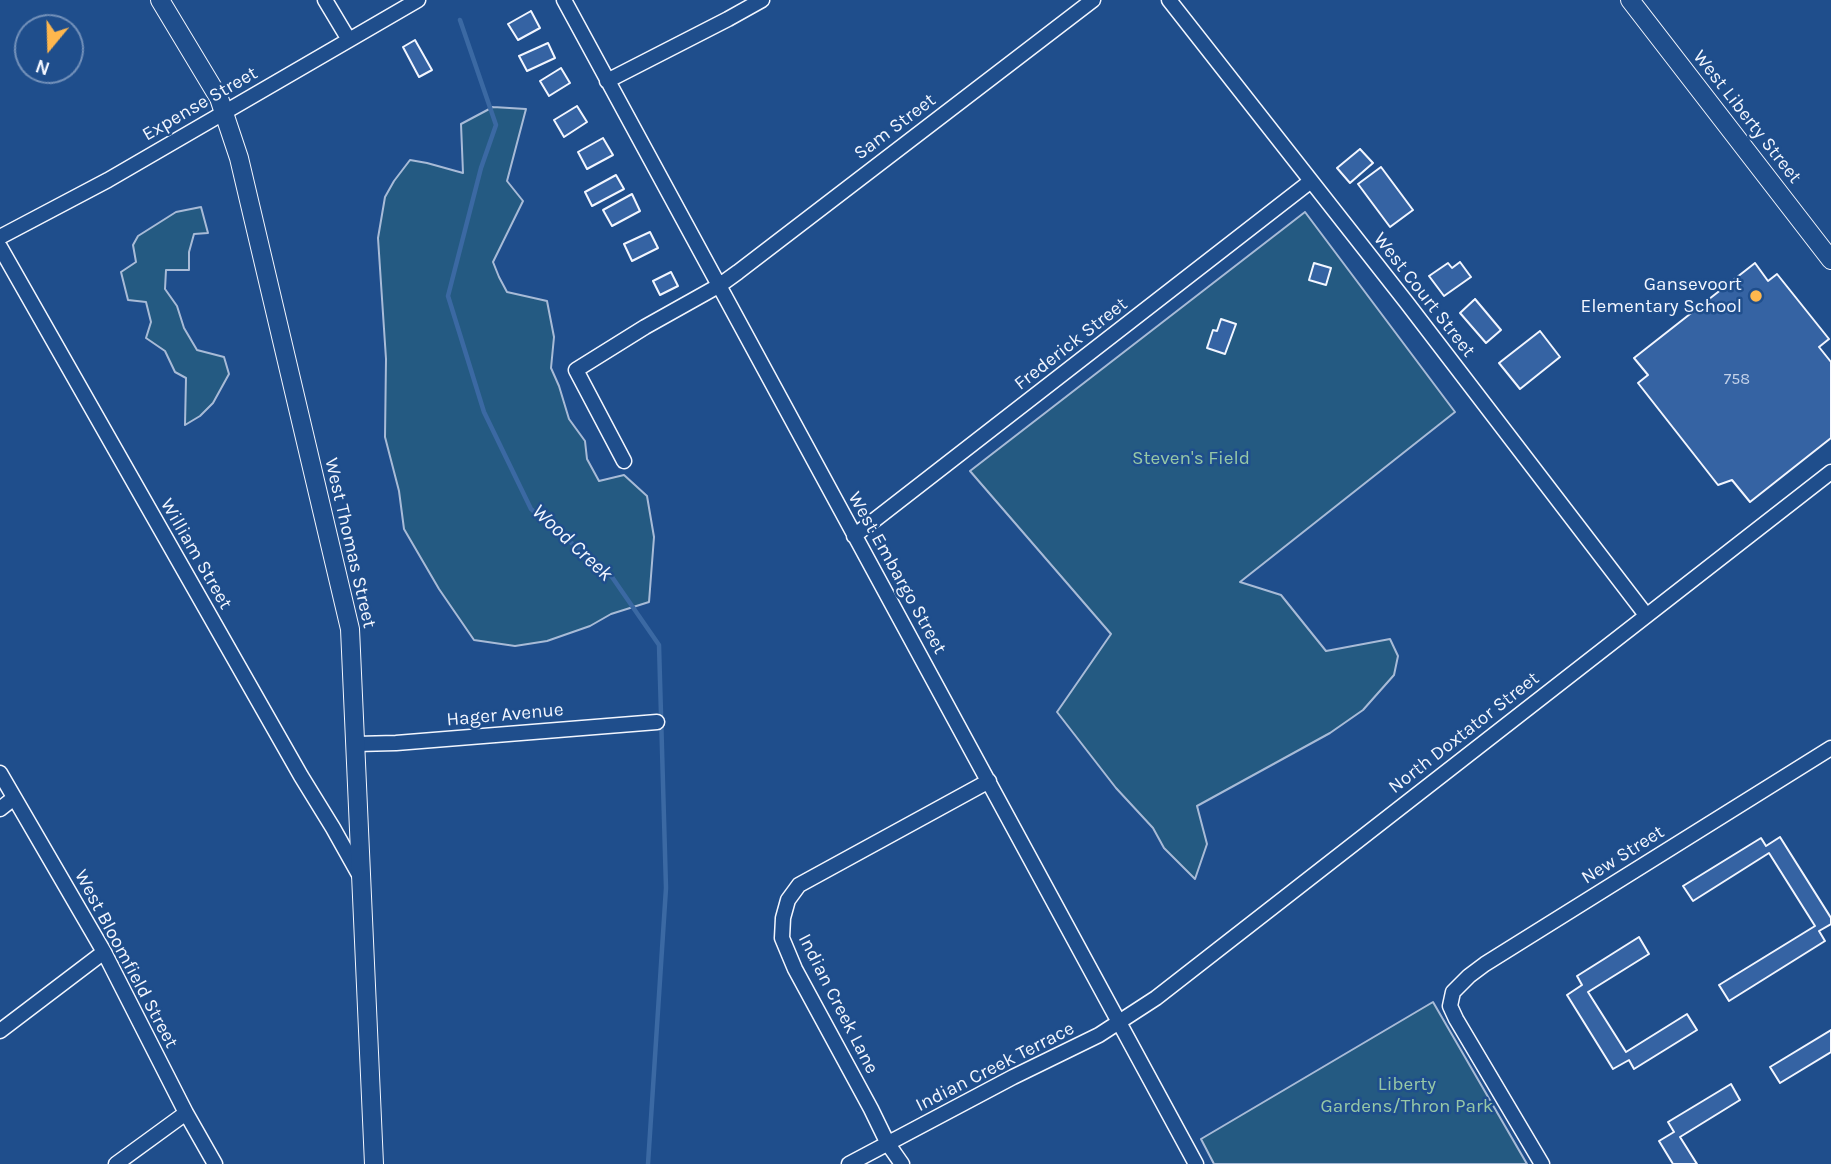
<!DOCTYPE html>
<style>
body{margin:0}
#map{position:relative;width:1831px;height:1164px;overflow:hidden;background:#1f4e8c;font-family:Karla,sans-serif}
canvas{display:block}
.north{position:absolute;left:14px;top:14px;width:70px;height:70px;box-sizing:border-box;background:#1f4e8c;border:2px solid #7391ba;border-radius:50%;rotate:199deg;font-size:19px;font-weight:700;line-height:28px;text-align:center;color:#f2f6ff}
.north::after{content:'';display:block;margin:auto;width:24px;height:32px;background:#ffb74d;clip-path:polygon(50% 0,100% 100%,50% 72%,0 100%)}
</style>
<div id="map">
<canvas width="1831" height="1164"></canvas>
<div class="north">N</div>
</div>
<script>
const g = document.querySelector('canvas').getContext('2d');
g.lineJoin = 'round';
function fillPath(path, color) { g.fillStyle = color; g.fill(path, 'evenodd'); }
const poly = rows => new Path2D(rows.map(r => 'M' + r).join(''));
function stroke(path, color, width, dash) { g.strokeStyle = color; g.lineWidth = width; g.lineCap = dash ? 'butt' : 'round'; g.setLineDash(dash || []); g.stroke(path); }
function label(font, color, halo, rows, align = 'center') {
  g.font = font + ' Karla,sans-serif'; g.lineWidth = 5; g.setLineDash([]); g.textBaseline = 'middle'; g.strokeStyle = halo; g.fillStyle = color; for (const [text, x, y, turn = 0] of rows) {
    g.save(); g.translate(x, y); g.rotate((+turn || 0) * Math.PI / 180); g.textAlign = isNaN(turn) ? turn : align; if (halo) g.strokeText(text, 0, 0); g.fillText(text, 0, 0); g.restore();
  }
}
const green = poly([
 [493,107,526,109,507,181,523,201,493,262,499,277,507,292,547,301,554,337,551,368,559,386,569,419,585,441,587,459,599,481,624,475,647,496,654,537,649,602,611,614,590,626,547,641,515,646,474,640,439,589,404,529,399,491,385,437,386,359,378,238,385,197,394,181,410,160,427,163,463,173,461,124,493,107],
 [201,207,208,233,194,234,189,252,189,270,166,270,165,289,177,306,184,328,197,350,224,357,229,374,213,403,200,416,185,425,186,378,175,372,165,351,146,338,151,322,146,302,128,300,121,272,136,262,133,245,138,236,176,212,201,207],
 [1305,212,1455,412,1240,582,1281,595,1326,651,1390,639,1398,656,1394,675,1363,710,1330,733,1197,806,1207,844,1195,879,1164,848,1153,828,1116,788,1057,712,1111,634,970,471,1305,212],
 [1433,1002,1527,1164,1214,1164,1201,1139,1433,1002]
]);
const stream = poly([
 [460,20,496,125,481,168,448,296,484,412,531,509,612,577,659,645,666,888,648,1164]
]);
const building = poly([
 [531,11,540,28,518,40,508,24,531,11],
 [415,40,432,70,419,77,403,47,415,40],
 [548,43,555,58,527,71,519,56,548,43],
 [561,68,570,83,549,96,540,81,561,68],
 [577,106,587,122,564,137,554,120,577,106],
 [603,138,613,155,587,169,578,152,603,138],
 [1360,149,1373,163,1350,183,1337,168,1360,149],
 [1381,167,1413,210,1390,227,1358,184,1381,167],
 [616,175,624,189,592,206,585,192,616,175],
 [632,194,640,211,612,226,603,210,632,194],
 [650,232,658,248,632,261,624,244,650,232],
 [1460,262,1471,277,1444,296,1429,276,1448,263,1452,268,1460,262],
 [1314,263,1331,268,1326,285,1309,280,1314,263],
 [1755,263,1768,281,1777,274,1829,339,1819,347,1831,362,1831,438,1750,502,1732,480,1718,485,1638,383,1648,375,1634,358,1755,263],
 [671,272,678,286,660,295,653,281,671,272],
 [1475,299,1501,330,1486,343,1460,313,1475,299],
 [1221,319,1236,324,1225,354,1207,348,1213,330,1217,331,1221,319],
 [1540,331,1560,357,1520,389,1499,363,1540,331],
 [1780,837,1831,918,1831,924,1819,931,1825,941,1729,1001,1719,985,1815,926,1769,853,1693,901,1683,886,1761,838,1766,846,1780,837],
 [1639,937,1649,954,1588,992,1626,1052,1687,1014,1697,1030,1634,1069,1629,1060,1613,1069,1567,995,1582,985,1577,976,1639,937],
 [1831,1030,1831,1052,1780,1083,1770,1067,1831,1030],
 [1731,1084,1740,1100,1680,1137,1697,1164,1673,1164,1659,1141,1674,1132,1668,1122,1731,1084]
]);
const minor = poly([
 [325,0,349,40],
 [564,0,1196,1164],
 [1169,0,1407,303,1646,615],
 [607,81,728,19,762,0],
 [0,237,108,180,418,0],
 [0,247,301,776,333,828,361,878],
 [624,461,576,370,645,327,720,285,738,272,1093,0],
 [854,536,1311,181],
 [356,744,396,743,657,722],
 [0,773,104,952,186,1113,215,1164],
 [0,809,14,798],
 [0,1031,104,952],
 [116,1164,186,1113],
 [849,1164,1013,1077,1099,1035,1156,998,1831,472],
 [902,1164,888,1144,871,1109,795,969,782,938,783,918,788,900,799,885,989,781],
 [1542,1164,1456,1019,1450,1006,1453,992,1469,976,1485,964,1831,748]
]);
const tertiary = poly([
 [160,0,219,98,239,158,350,629,374,1164],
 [1630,0,1831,260]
]);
const markers = [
 [1756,296,7,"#ffb74d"]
];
const numberNames = [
 ["758",1737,379]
];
const streetNames = [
 ["Expense Street",200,104,-30],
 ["West Liberty Street",1747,117,52],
 ["Sam Street",895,127,-37],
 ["West Court Street",1424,295,52],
 ["Frederick Street",1071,344,-38],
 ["West Thomas Street",350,543,77],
 ["William Street",196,554,60],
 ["West Embargo Street",897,573,61],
 ["Hager Avenue",505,715,-5],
 ["North Doxtator Street",1464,733,-38],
 ["New Street",1623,855,-32],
 ["West Bloomfield Street",126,959,62],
 ["Indian Creek Lane",838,1004,63],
 ["Indian Creek Terrace",995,1067,-27]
];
const poiNames = [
 ["Gansevoort",1742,285],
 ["Elementary School",1742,307]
];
const parkNames = [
 ["Steven's Field",1191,459],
 ["Liberty",1407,1085],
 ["Gardens/Thron Park",1407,1107]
];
const waterNames = [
 ["Wood Creek",572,543,43]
];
fillPath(green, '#245a82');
stroke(green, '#a8bbd7', 2);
stroke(stream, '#3b69a3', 4.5);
fillPath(building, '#3563a3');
stroke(building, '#f2f6ff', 2);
stroke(minor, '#f2f6ff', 17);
stroke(tertiary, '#f2f6ff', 20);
stroke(minor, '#1f4e8c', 14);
stroke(tertiary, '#1f4e8c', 18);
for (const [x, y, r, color] of markers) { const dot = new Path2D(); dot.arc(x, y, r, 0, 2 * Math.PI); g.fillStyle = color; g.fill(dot); stroke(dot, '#1f4e8c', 2.5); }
label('16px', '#c3d1e8', null, numberNames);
label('19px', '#f2f6ff', '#1f4e8c', streetNames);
label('19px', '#f2f6ff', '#1f4e8c', poiNames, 'right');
label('19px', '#97c8a6', '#1f4e8c', parkNames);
label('italic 21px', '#f2f6ff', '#1f4e8c', waterNames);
</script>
